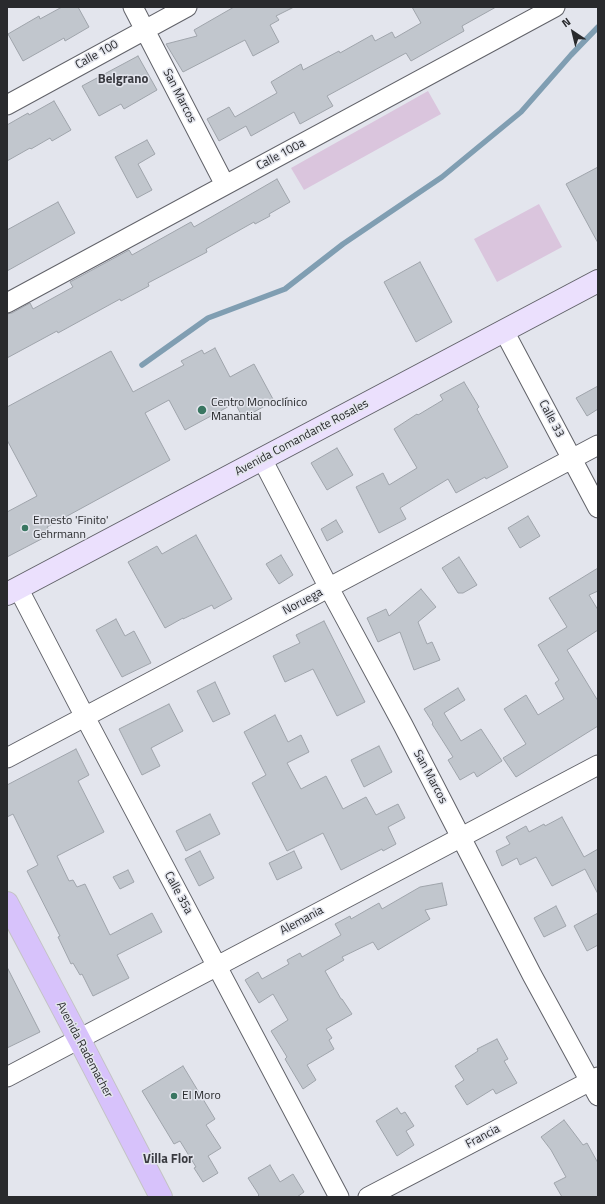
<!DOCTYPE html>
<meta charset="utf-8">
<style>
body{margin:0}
#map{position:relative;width:605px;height:1204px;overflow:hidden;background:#e3e5ed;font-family:"Titillium Web",sans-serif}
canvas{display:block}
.frame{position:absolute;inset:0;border:8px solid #292a2d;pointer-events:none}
.north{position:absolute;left:553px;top:12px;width:40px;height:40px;-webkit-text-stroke:3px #e3e5ed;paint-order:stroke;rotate:325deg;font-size:11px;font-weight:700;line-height:16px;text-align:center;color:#292a2d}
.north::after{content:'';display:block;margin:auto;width:14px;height:18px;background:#292a2d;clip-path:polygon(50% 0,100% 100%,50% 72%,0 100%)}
</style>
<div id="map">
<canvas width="605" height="1204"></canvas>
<div class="frame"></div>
<div class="north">N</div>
</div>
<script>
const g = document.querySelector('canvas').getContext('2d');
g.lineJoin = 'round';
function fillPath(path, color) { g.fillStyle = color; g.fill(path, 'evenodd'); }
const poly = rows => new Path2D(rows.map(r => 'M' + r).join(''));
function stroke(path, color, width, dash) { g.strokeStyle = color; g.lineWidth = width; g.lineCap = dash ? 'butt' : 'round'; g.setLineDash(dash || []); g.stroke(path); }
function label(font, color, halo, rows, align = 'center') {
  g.font = font + ' "Titillium Web",sans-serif'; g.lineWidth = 3; g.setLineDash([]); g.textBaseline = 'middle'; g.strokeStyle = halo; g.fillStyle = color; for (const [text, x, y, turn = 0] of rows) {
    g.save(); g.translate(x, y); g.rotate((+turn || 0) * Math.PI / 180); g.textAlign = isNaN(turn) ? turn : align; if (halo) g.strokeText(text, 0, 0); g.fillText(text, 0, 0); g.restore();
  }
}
const green = poly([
 [428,91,441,114,304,190,291,168],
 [539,204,562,247,497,282,474,239]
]);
const stream = poly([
 [142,365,208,318,285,289,343,244,442,177,521,112,571,55,598,27]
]);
const building = poly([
 [62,7,78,7,89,27,65,41,64,38,23,61,8,34,39,16,40,19,62,7],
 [234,7,294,7,276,16,279,20,270,25,279,42,253,56,245,40,183,72,166,44,197,36,194,30,234,7],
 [412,7,496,7,462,26,464,31,411,61,406,53,327,96,333,106,300,124,294,112,251,136,246,126,219,141,207,119,229,107,235,117,277,93,271,82,301,64,303,70,339,51,340,53,372,35,375,41,392,32,395,38,421,23,412,7],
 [138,56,157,90,124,109,121,104,99,116,82,86,138,56],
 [54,101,71,130,52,141,50,138,31,149,30,148,7,161,7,125,28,113,29,115,54,101],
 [147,140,155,154,138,164,152,190,137,198,115,157,147,140],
 [598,167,598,243,566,184,598,167],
 [277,179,290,202,269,214,270,216,255,224,254,222,206,249,207,252,148,283,149,286,121,301,120,299,58,333,57,331,7,358,7,314,12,313,30,303,33,309,73,287,70,282,129,250,132,255,191,222,194,227,277,179],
 [58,202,75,233,7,271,7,230,58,202],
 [420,262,452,322,416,342,384,282,420,262],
 [215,348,230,377,254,364,274,401,243,418,235,403,185,430,169,400,145,413,170,460,47,527,51,534,7,557,7,512,37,496,7,440,7,407,111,351,133,392,184,365,181,361,202,350,204,354,215,348],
 [464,382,479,407,477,409,508,467,486,479,485,477,456,493,448,479,400,508,406,519,379,533,356,487,383,473,389,485,417,468,394,429,417,414,418,415,443,400,440,395,464,382],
 [598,386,598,409,587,416,576,398,598,386],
 [337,448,353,475,327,490,311,463,337,448],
 [528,516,540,536,520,548,508,528,528,516],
 [336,520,343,532,327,541,321,529,336,520],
 [196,535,232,599,214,609,212,605,183,619,183,618,165,628,128,562,157,546,162,554,196,535],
 [281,555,293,575,279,584,266,564,281,555],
 [459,557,477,585,463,593,458,593,442,568,459,557],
 [598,568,598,591,589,595,598,610,598,630,567,650,598,701,598,726,516,777,503,758,526,744,504,709,526,695,538,715,564,699,555,683,559,680,538,645,567,627,549,598,598,568],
 [421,589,436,607,418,622,427,644,432,642,440,660,414,670,400,632,378,642,367,618,386,609,389,616,421,589],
 [116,619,125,636,134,631,151,663,122,677,96,630,116,619],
 [324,621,365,702,337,716,313,669,285,682,273,656,300,643,296,635,324,621],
 [215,682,230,714,213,722,197,691,215,682],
 [458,688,465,700,444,713,461,741,481,729,502,761,477,777,474,772,460,780,448,760,453,757,432,724,433,723,424,709,458,688],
 [169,704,183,731,151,748,160,766,142,775,119,729,169,704],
 [275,715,288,742,301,735,309,752,287,763,301,789,326,776,343,809,366,797,376,815,398,804,405,818,388,827,396,844,383,851,382,849,341,870,323,833,287,851,252,783,266,775,244,732,275,715],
 [379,746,392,772,364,787,351,760,379,746],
 [76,749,89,775,78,781,104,832,57,856,69,881,73,880,77,887,85,884,110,935,152,913,162,932,117,955,129,978,93,996,82,974,80,975,73,963,71,964,58,937,60,936,27,871,38,865,13,814,7,817,7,785,76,749],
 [210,814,220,834,186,851,176,831,210,814],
 [562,817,584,857,598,849,598,894,585,869,552,886,536,857,520,865,517,858,502,866,496,851,510,844,506,837,526,826,529,832,544,824,545,826,562,817],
 [200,851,214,878,199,886,185,859,200,851],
 [294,851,302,868,277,880,269,863,294,851],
 [128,870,134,882,120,889,113,877,128,870],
 [442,883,447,905,425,910,430,919,378,950,373,942,342,957,344,960,325,971,341,999,342,999,352,1014,326,1029,332,1038,329,1040,334,1049,307,1065,316,1080,303,1089,285,1059,287,1057,271,1031,288,1020,273,994,259,1003,245,980,258,972,262,979,289,964,287,960,300,953,302,957,341,935,335,924,350,916,351,919,379,903,382,909,420,887,442,883],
 [556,906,566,926,544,937,534,918,556,906],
 [598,913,598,945,587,951,574,926,598,913],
 [7,967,40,1032,7,1048,7,967],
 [497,1039,508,1059,504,1061,517,1083,496,1094,493,1089,467,1105,455,1086,464,1080,455,1066,478,1051,477,1049,497,1039],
 [183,1066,215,1119,206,1125,221,1148,208,1156,218,1173,203,1182,194,1168,196,1167,180,1141,174,1144,142,1091,183,1066],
 [397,1108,401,1114,405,1112,414,1126,406,1131,414,1145,397,1156,376,1121,397,1108],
 [564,1120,583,1145,587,1143,598,1163,598,1197,562,1197,554,1183,566,1177,551,1150,541,1137,564,1120],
 [270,1165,280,1182,293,1174,304,1192,297,1197,257,1197,259,1195,248,1178,270,1165]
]);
const minor = poly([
 [133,7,225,185],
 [7,105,187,7],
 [7,303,555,7],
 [504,331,598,508],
 [262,459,329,588,403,725,532,975,598,1096],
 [18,588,85,717,339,1197],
 [7,758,598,445],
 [7,1077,598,765],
 [368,1197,598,1077]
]);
const secondary = poly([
 [7,594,598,281]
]);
const primary = poly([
 [7,903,79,1039,161,1197]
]);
const markers = [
 [202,410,5,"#397661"],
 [25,528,4,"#397661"],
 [174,1096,4,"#397661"]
];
const streetNames = [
 ["Calle 100",97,55,-29],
 ["San Marcos",179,96,63],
 ["Calle 100a",281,155,-28],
 ["Calle 33",551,419,62],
 ["Avenida Comandante Rosales",302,438,-28],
 ["Noruega",303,602,-28],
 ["San Marcos",430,777,62],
 ["Calle 35a",178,893,62],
 ["Alemania",302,921,-28],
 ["Avenida Rademacher",84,1050,62],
 ["Francia",483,1137,-28]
];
const poiNames = [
 ["Centro Monoclínico",211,403],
 ["Manantial",211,417],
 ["Ernesto 'Finito'",33,521],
 ["Gehrmann",33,535],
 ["El Moro",182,1096]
];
const neighbourhoodNames = [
 ["Belgrano",123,80],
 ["Villa Flor",168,1160]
];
fillPath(green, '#dac5dd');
stroke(stream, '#809eb2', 5.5);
fillPath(building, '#c1c6cd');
stroke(building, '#9fa4ab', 1);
stroke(minor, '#616269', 21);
stroke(secondary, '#616269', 24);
stroke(primary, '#c3c3c4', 24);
stroke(minor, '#fff', 19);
stroke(secondary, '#ebe0fd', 22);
stroke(primary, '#d7c2fb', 22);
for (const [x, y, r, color] of markers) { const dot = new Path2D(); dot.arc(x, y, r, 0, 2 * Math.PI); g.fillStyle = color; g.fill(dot); stroke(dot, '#e3e5ed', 1.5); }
label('12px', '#292a2d', '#e3e5ed', streetNames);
label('12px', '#292a2d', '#e3e5ed', poiNames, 'left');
label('bold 13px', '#393a40', '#e3e5ed', neighbourhoodNames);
</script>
